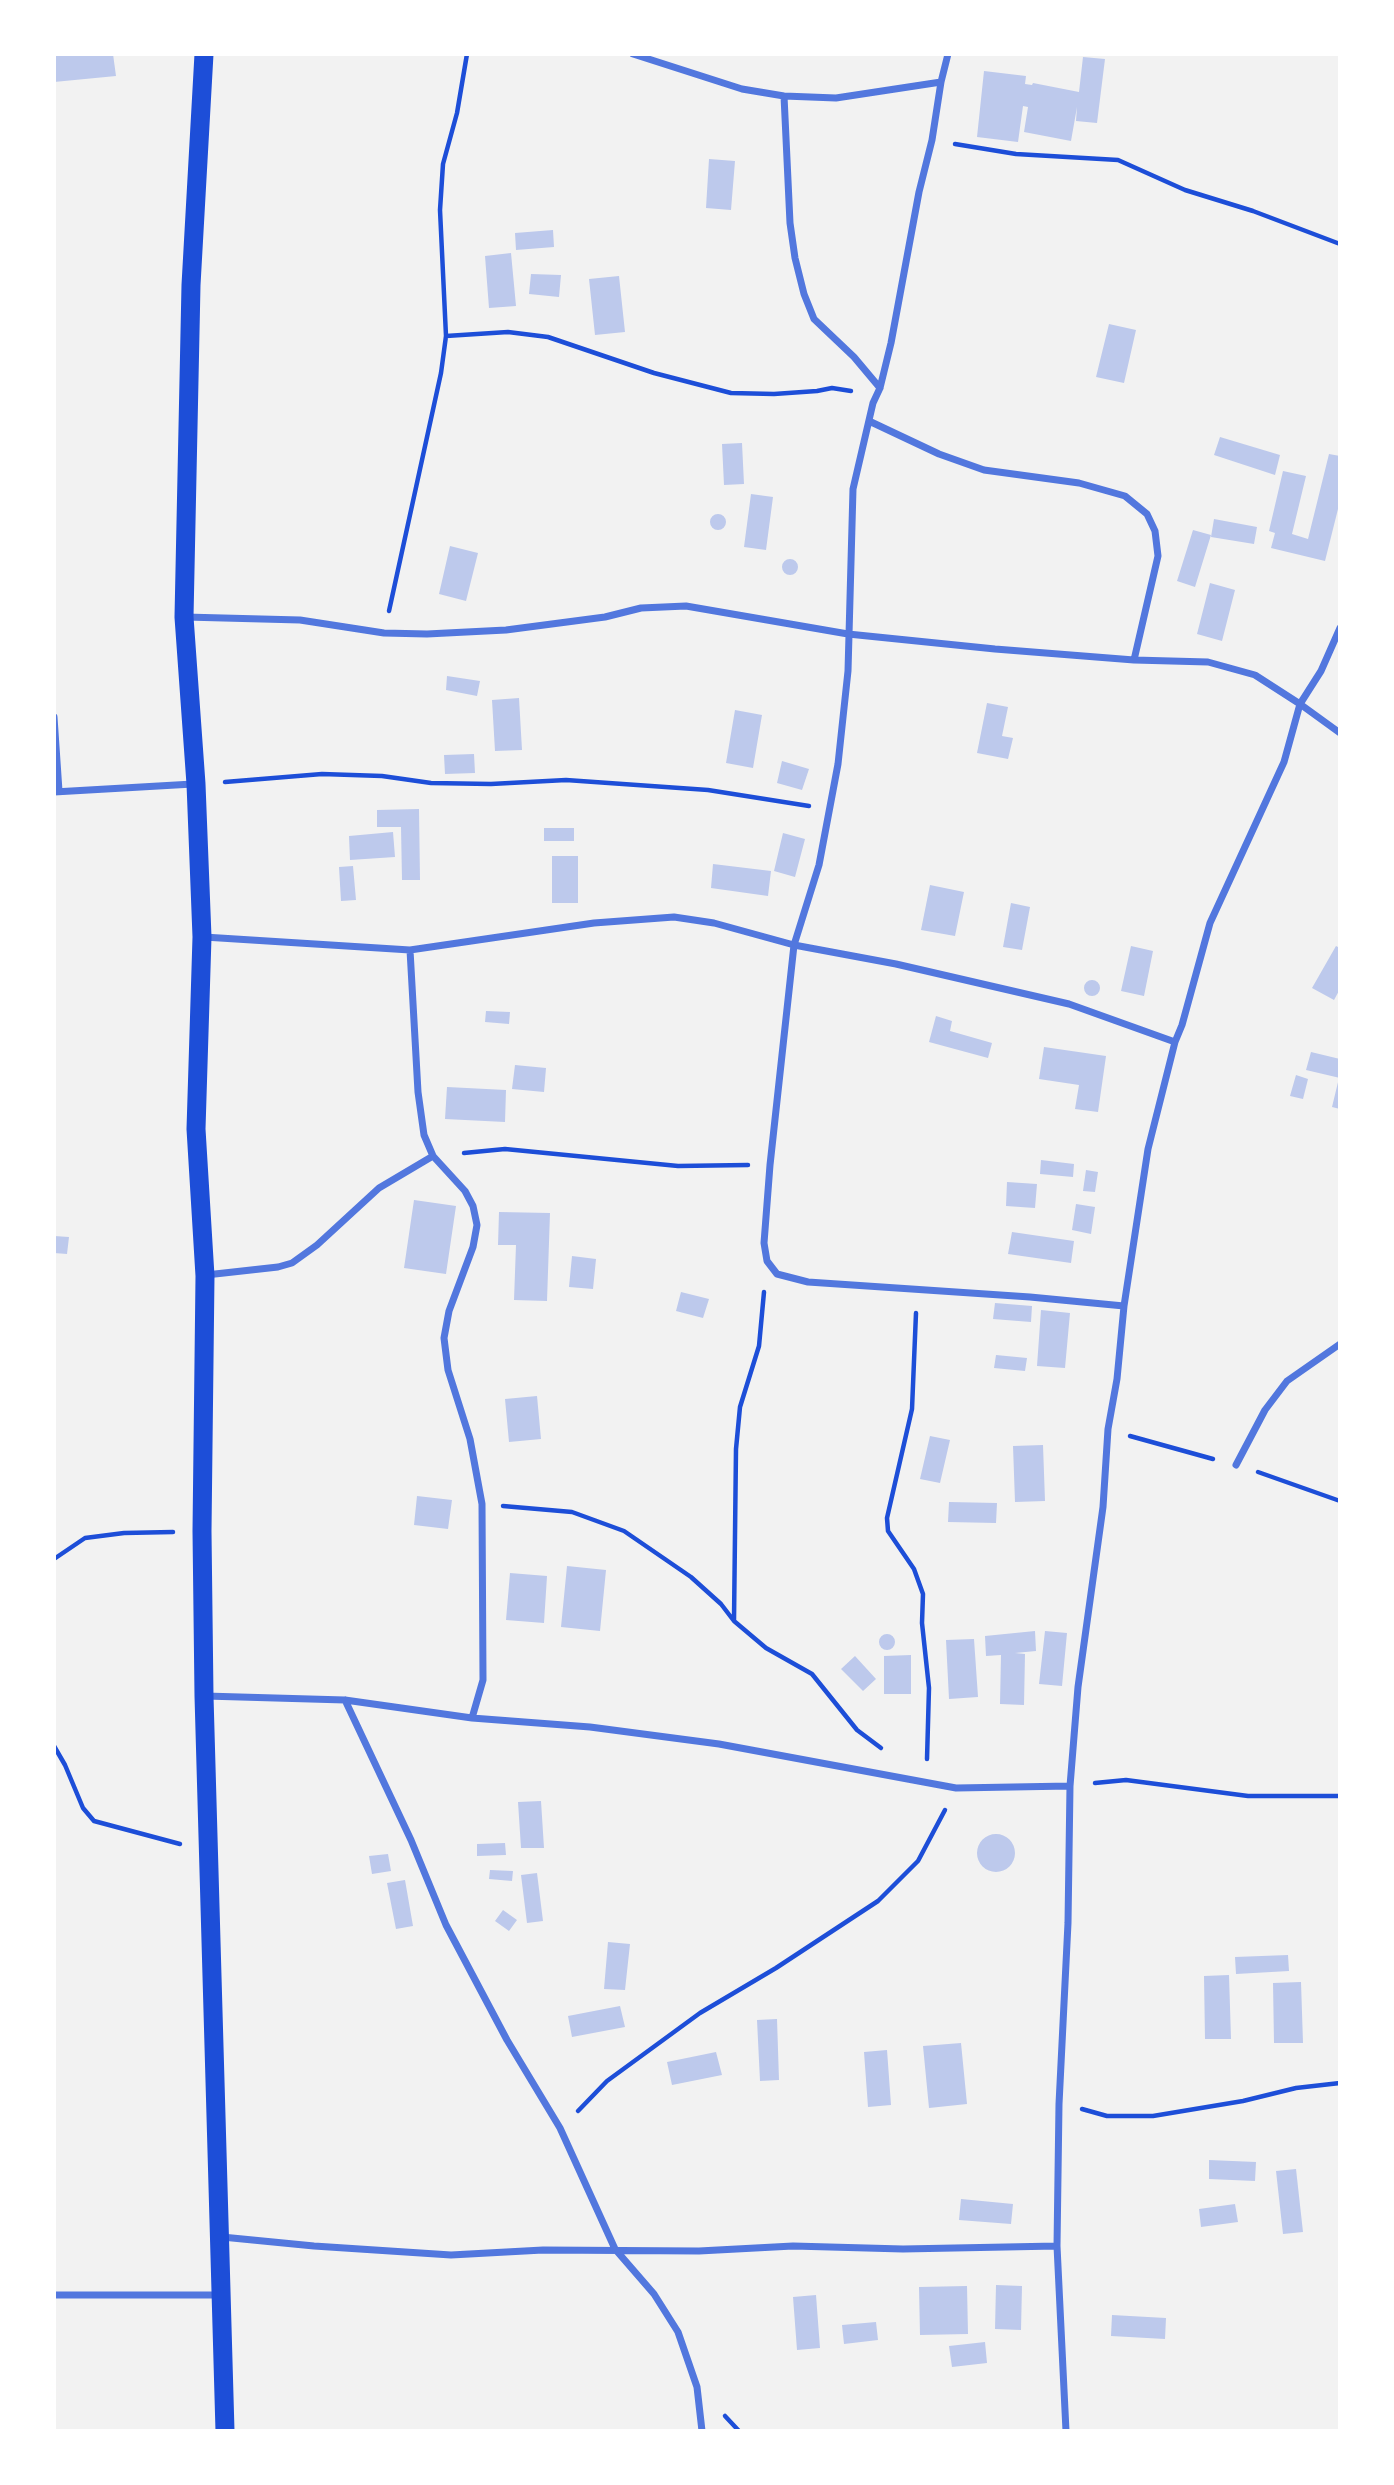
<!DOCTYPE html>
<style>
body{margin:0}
#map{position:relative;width:1394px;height:2485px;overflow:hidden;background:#f2f2f2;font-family:Manrope,sans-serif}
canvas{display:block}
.frame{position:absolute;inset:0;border:56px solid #fff;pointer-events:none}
</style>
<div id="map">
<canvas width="1394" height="2485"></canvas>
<div class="frame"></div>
</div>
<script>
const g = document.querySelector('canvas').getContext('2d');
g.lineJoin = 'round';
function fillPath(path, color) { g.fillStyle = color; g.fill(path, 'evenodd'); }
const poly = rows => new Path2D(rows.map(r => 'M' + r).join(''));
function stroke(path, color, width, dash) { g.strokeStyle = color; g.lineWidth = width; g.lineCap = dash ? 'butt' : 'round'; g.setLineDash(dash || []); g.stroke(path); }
const building = poly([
 [54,54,68,54,69,56,113,54,116,76,54,82],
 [1083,57,1105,59,1097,123,1076,121,1077,107,1071,141,1024,132,1028,107,1023,106,1018,142,977,137,984,71,1026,76,1025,84,1032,85,1033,83,1079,92],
 [709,159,735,161,731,210,706,208],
 [553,230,554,247,516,250,515,233],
 [511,253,516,306,489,308,485,256],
 [531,274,561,275,559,297,529,294],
 [619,276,625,332,595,335,589,279],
 [1109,324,1136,330,1124,383,1096,377],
 [1220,437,1280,455,1275,475,1214,455],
 [742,443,744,484,724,485,722,444],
 [1329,454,1340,456,1340,501,1325,561,1271,548,1275,533,1269,531,1283,471,1306,476,1292,534,1308,539],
 [751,494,773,497,766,550,744,547],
 '710 522a8 8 0 1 1 16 0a8 8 0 1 1-16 0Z',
 [1214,519,1257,527,1254,544,1211,537],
 [1193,530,1211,535,1195,587,1177,581],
 [450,546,478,553,466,601,439,594],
 '782 567a8 8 0 1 1 16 0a8 8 0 1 1-16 0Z',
 [1210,583,1235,590,1222,641,1197,634],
 [447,676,480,681,477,696,446,690],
 [519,698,522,750,495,751,492,700],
 [987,703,1008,707,1002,736,1013,738,1008,759,977,753],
 [735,710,762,715,753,768,726,763],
 [474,754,475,773,445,774,444,755],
 [782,761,809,769,802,790,777,783],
 [419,809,420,880,402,880,401,827,377,827,377,810],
 [544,828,574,828,574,841,544,841],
 [393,832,395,857,350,860,349,836],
 [783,833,805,839,795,877,774,871],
 [552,856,578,856,578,903,552,903],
 [713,864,771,871,768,896,711,888],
 [353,866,356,900,341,901,339,867],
 [930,885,964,892,955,936,921,930],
 [1011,903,1030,907,1022,950,1003,947],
 [1131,946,1153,951,1144,996,1121,991],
 [1336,946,1340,948,1340,989,1334,1000,1312,988],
 '1084 988a8 8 0 1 1 16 0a8 8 0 1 1-16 0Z',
 [486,1011,510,1012,509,1024,485,1022],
 [936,1016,952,1021,950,1031,992,1043,988,1058,929,1042],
 [1044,1047,1106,1056,1098,1112,1075,1109,1079,1085,1039,1079],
 [1311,1052,1340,1059,1340,1078,1306,1070],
 [515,1065,546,1068,544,1092,512,1089],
 [1296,1075,1308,1079,1303,1099,1290,1096],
 [1339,1078,1340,1078,1340,1109,1332,1107],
 [447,1087,506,1090,505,1122,445,1119],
 [1041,1160,1074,1164,1073,1177,1040,1174],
 [1086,1170,1098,1172,1095,1192,1083,1191],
 [1007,1182,1037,1184,1035,1208,1006,1206],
 [414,1200,456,1206,446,1274,404,1268],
 [1076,1204,1095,1207,1091,1234,1072,1230],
 [499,1212,550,1213,547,1301,514,1300,516,1245,498,1245],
 [1012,1232,1074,1241,1071,1263,1008,1254],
 [54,1236,69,1237,67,1254,54,1253],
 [572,1256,596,1259,593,1289,569,1287],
 [681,1292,709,1299,703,1318,676,1311],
 [995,1303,1032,1306,1031,1322,993,1319],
 [1041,1310,1070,1313,1065,1368,1037,1366],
 [996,1355,1027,1358,1025,1371,994,1368],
 [537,1396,541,1439,509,1442,505,1399],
 [930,1436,950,1440,940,1483,920,1479],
 [1043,1445,1045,1501,1015,1502,1013,1446],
 [417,1496,452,1500,448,1529,414,1525],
 [949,1502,997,1503,996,1523,948,1522],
 [567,1566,606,1570,600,1631,561,1627],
 [510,1573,547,1576,544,1623,506,1620],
 [1035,1631,1036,1651,1015,1653,1025,1654,1024,1705,1000,1704,1001,1655,986,1656,985,1636],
 [1045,1631,1067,1633,1062,1686,1039,1684],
 '879 1642a8 8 0 1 1 16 0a8 8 0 1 1-16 0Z',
 [974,1639,978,1697,949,1699,946,1640],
 [911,1655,911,1694,884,1694,884,1656],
 [855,1656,876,1679,863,1691,841,1669],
 [541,1801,544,1848,521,1848,518,1802],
 '977 1853a19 19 0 1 1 38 0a19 19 0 1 1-38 0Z',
 [505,1843,506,1855,477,1856,477,1844],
 [388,1854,391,1871,372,1874,369,1856],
 [490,1870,513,1871,512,1881,489,1879],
 [537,1873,543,1921,527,1923,521,1875],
 [405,1880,413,1926,396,1929,387,1883],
 [503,1910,517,1920,509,1931,495,1921],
 [608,1942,630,1944,625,1990,604,1989],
 [1288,1955,1289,1971,1236,1974,1235,1957],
 [1229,1975,1231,2039,1205,2039,1204,1976],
 [1301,1982,1303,2043,1274,2043,1273,1983],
 [620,2006,625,2027,572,2037,568,2016],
 [777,2019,779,2080,760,2081,757,2020],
 [961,2043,967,2104,929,2108,923,2046],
 [887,2050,891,2105,868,2107,864,2052],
 [716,2052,722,2075,672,2085,667,2062],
 [1209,2160,1256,2162,1255,2181,1209,2179],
 [1296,2169,1303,2232,1283,2234,1276,2171],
 [961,2199,1013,2204,1011,2224,959,2220],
 [1235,2204,1238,2222,1201,2227,1199,2209],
 [996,2285,1022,2286,1021,2330,995,2329],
 [967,2286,968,2334,920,2335,919,2287],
 [816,2295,820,2348,797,2350,793,2297],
 [1112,2315,1166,2318,1165,2339,1111,2336],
 [876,2322,878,2340,844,2344,842,2325],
 [985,2342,987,2363,952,2367,949,2346]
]);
const path = poly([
 [955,144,1016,154,1118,160,1185,190,1253,211,1340,244],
 [446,336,508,332,548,337,654,373,731,393,774,394,817,391,832,388,851,391],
 [389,611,441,373,446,336,440,210,443,164,457,113,467,54],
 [225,782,322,774,382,776,431,783,491,784,566,780,708,790,809,806],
 [464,1153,505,1149,678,1166,748,1165],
 [916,1313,912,1409,887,1518,888,1531,914,1569,923,1594,922,1623,929,1688,927,1759],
 [1130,1436,1213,1459],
 [1258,1472,1340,1501],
 [503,1506,572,1512,624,1531,691,1577,721,1604,734,1621,766,1648,812,1674,857,1730,881,1748],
 [54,1559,85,1538,124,1533,173,1532],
 [734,1620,736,1449,740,1407,759,1346,764,1292],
 [54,1746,65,1765,83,1808,94,1821,180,1844],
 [1095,1783,1126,1780,1248,1796,1340,1796],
 [1082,2109,1107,2116,1153,2116,1243,2101,1296,2088,1340,2083],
 [578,2111,607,2081,700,2013,776,1968,878,1901,918,1861,945,1810],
 [725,2416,739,2431]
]);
const minor = poly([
 [633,54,742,89,784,96,836,98,941,82],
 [948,54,941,82,932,140,919,192,891,343,880,388,873,403,853,489,848,671,838,764,819,865,794,945,770,1165,764,1243,767,1261,777,1274,808,1282,1030,1297,1124,1306],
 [784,96,790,223,795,258,804,294,814,319,854,357,880,388],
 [869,421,939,454,984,470,1079,483,1125,496,1147,514,1155,531,1158,556,1134,660],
 [185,617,300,620,384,633,427,634,506,630,605,617,641,608,686,606,848,634,995,649,1134,660,1208,662,1255,675,1300,704,1340,733],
 [54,717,59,791],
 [54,792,193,784],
 [204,937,410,950,594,923,674,917,714,923,794,945,896,964,1069,1004,1175,1042],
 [410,950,418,1092,424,1135,433,1156,465,1191,473,1206,477,1225,473,1247,449,1311,444,1338,448,1370,470,1439,482,1504,483,1680,472,1718],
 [206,1275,278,1267,292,1263,317,1245,379,1188,433,1156],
 [1236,1465,1265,1410,1287,1381,1340,1344],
 [205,1696,345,1700,472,1718,590,1727,719,1744,956,1788,1070,1786],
 [345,1700,411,1840,446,1925,507,2040,560,2128,615,2249,654,2294,678,2332,697,2387,702,2431],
 [222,2237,314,2246,451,2255,543,2250,699,2251,793,2246,903,2249,1057,2246],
 [54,2295,221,2295],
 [1066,2431,1057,2246,1059,2104,1068,1923,1070,1786,1078,1687,1103,1507,1108,1429,1117,1379,1124,1306,1148,1149,1175,1042,1182,1025,1210,923,1284,762,1300,704,1321,671,1340,628]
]);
const trunk = poly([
 [204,54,191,285,184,617,196,784,202,937,196,1129,205,1276,202,1531,204,1696,225,2431]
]);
fillPath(building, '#bdc9ec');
stroke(path, '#1d4ed8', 4.5);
stroke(minor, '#5277de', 7);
stroke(trunk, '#1d4ed8', 19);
</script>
